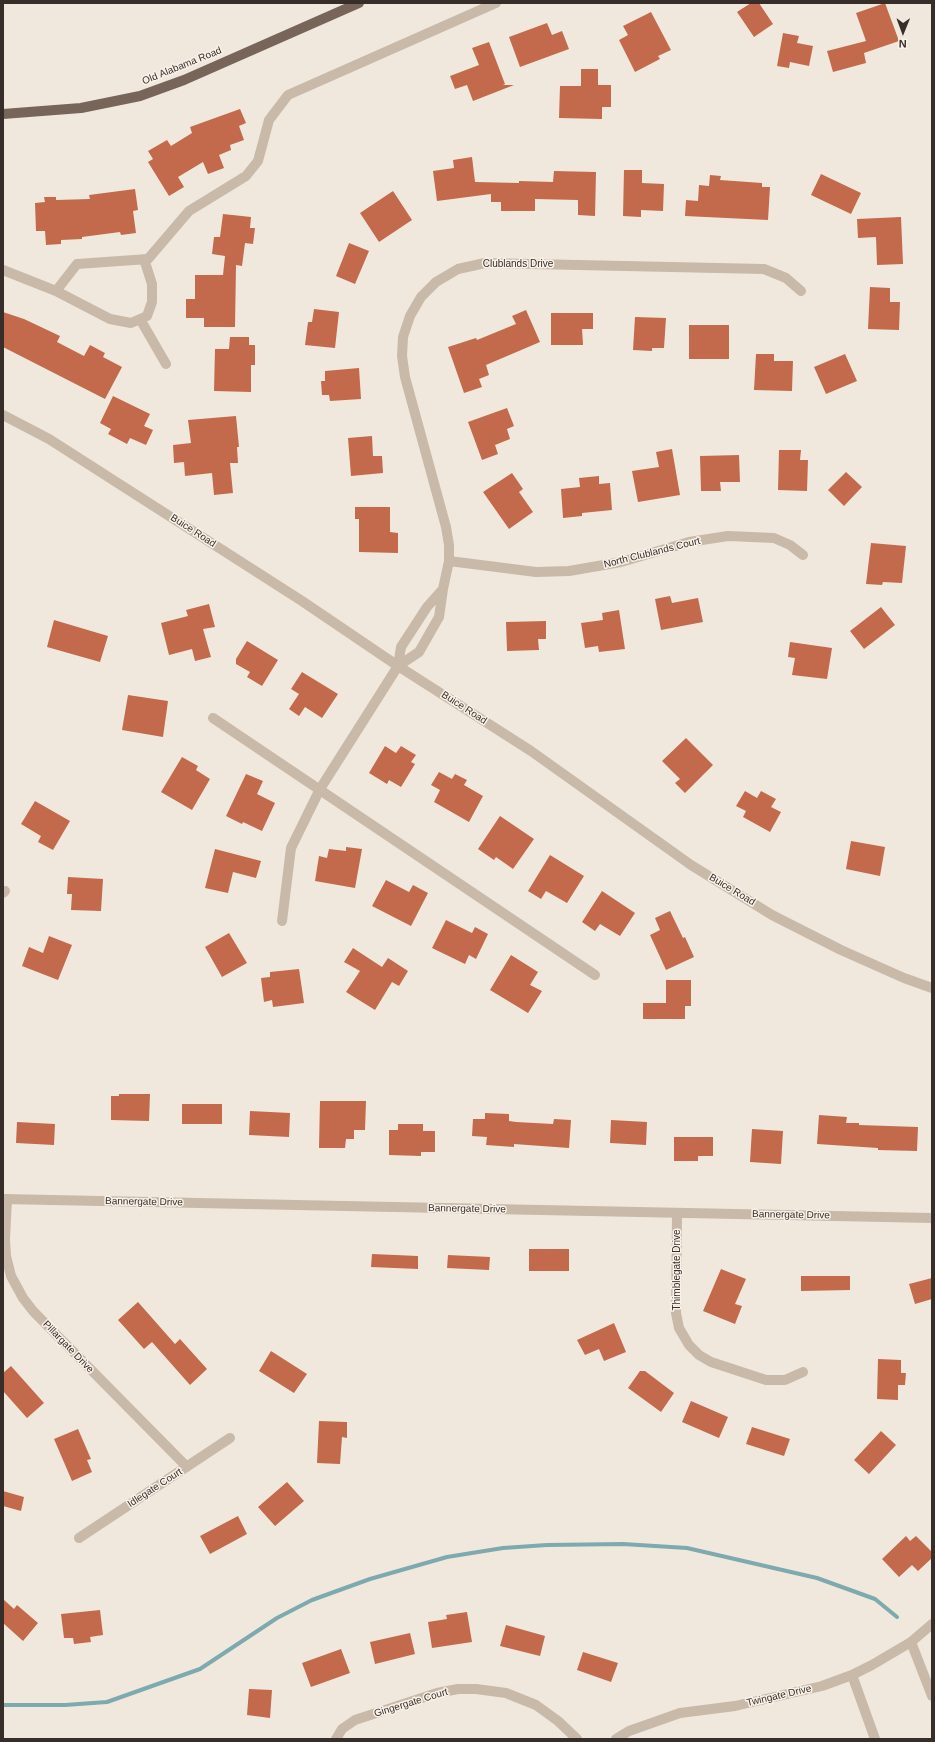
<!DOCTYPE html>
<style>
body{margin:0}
#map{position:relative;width:935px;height:1742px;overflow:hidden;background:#f1e8dd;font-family:Arial,sans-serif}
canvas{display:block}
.frame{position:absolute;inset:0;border:4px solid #372d29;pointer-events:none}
.north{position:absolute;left:883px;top:12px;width:40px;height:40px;-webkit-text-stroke:3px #f9f2e9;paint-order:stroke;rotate:181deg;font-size:11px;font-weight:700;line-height:16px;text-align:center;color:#372d29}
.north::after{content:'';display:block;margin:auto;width:14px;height:18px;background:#372d29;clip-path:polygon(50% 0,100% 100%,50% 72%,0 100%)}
</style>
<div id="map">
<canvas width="935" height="1742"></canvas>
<div class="frame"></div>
<div class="north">N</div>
</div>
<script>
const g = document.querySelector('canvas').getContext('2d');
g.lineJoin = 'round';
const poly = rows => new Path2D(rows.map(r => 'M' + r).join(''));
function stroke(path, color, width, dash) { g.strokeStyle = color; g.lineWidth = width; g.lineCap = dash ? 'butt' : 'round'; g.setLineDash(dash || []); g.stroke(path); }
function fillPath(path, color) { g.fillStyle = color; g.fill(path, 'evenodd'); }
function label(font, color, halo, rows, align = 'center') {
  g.font = font + ' Arial,sans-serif'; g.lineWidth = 3; g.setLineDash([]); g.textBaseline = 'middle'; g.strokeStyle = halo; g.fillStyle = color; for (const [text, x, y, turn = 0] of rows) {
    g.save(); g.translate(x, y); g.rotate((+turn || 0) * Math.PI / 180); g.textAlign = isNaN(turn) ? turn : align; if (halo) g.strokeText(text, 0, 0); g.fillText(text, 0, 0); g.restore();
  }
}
const stream = poly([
 [3,1705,65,1705,107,1702,200,1669,277,1618,312,1600,370,1579,447,1557,503,1548,547,1545,623,1544,687,1548,817,1578,875,1599,897,1617]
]);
const building = poly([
 [751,3,759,3,773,24,754,37,737,12],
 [885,3,899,41,864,53,866,63,833,72,827,51,866,41,856,13],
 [651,12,671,50,658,56,660,59,635,72,619,40,628,35,623,26],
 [547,23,552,35,562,31,569,49,520,67,509,37],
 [783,33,799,36,797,43,813,46,809,66,790,62,789,68,777,66],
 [489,42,505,84,503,85,514,85,473,101,467,85,455,89,450,76,479,65,472,48],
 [581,69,598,69,598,85,611,85,611,107,602,107,602,119,559,118,560,86,581,86],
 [240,109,246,123,239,126,244,140,230,145,231,150,219,155,224,168,208,174,203,162,178,177,184,187,169,196,148,162,153,159,148,151,167,140,171,146,192,133,190,127],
 [472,157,475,182,519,183,519,181,553,182,554,171,596,172,595,216,578,215,578,200,535,199,535,211,501,211,501,202,491,202,491,194,437,201,433,171,454,168,453,160],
 [624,170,642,170,642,183,664,184,663,211,641,210,641,217,623,216],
 [821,174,861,193,851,214,811,195],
 [710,175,721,176,720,180,762,183,762,187,770,187,768,220,685,216,686,200,698,201,699,185,709,186],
 [135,189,138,210,133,211,136,233,121,235,120,232,82,237,82,239,61,240,61,244,46,245,45,231,36,231,35,203,45,202,44,197,56,197,56,200,90,199,89,195],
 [393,191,412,220,379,242,360,213],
 [223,214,251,217,250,228,255,228,253,244,245,243,242,266,236,265,235,327,204,327,204,318,186,318,186,299,195,299,195,275,223,275,225,256,212,254,214,237,220,237],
 [901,217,903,264,877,265,876,237,858,238,857,219],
 [349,243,369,251,355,284,336,276],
 [870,287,890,288,890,302,900,302,899,330,868,329],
 [314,309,339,312,335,348,305,345,308,322,312,322],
 [526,310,540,342,486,365,489,375,479,379,482,387,464,393,448,347,476,338,477,340,516,324,512,316],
 [3,312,24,319,60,336,57,342,84,356,90,345,105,353,103,357,122,367,105,399,3,347],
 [551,313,593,313,593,329,582,329,583,345,551,345],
 [635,317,666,318,664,348,652,348,652,351,633,350],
 [689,325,729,325,729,359,689,359],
 [230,337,249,337,249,345,255,345,255,365,251,365,251,392,214,391,215,349,229,349],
 [756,354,774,354,774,361,793,361,792,391,754,390],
 [845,354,857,381,826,394,814,367],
 [359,368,361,399,330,401,329,395,322,395,321,381,325,381,325,371],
 [113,396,150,414,144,426,153,430,146,445,130,438,127,444,108,434,111,429,100,423],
 [507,408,514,426,507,429,510,439,495,445,498,454,482,460,468,422],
 [236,416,239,447,237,447,238,463,230,463,233,493,214,495,212,473,185,476,184,462,174,463,173,445,191,443,188,420],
 [372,436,373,456,382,456,383,473,351,476,348,438],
 [672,449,680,495,638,502,632,471,659,467,656,452],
 [779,450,801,450,800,460,808,460,807,491,778,490],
 [739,455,740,482,720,482,721,491,701,491,700,456],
 [846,472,862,487,844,506,828,490],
 [512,473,523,489,519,492,533,512,509,529,483,492],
 [599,476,599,484,610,483,612,510,582,513,582,516,563,518,561,489,580,487,579,478],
 [355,507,390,507,390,532,398,533,398,553,359,552,359,519,355,519],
 [871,543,906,546,902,583,883,582,882,585,866,584],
 [670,596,672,603,698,598,703,622,661,630,655,599],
 [209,604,215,627,203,629,211,657,195,661,192,649,169,655,161,623,188,616,186,610],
 [881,607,895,625,864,649,850,631],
 [619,610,625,649,599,652,598,646,585,648,581,623,603,620,602,613],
 [54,620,108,636,100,662,47,647],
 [546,621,546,639,538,639,539,650,507,651,506,622],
 [247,641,278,660,262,686,247,677,250,672,236,664,236,659],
 [790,642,832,648,827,679,792,675,795,658,788,657],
 [302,672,338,694,322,718,305,707,299,716,289,709,299,694,291,689],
 [128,695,168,701,163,737,122,730],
 [686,738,713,765,685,793,675,783,680,779,662,761],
 [385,746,396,753,401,746,416,755,411,762,415,764,401,787,389,780,387,784,369,773],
 [182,757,198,766,196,770,210,779,192,810,161,792],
 [439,772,452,779,455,774,467,780,464,785,483,796,469,822,434,802,440,790,431,785],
 [246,774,263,781,257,794,275,803,262,831,243,822,242,824,226,816],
 [745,791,757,798,761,791,776,799,771,807,781,812,770,832,743,817,746,811,736,806],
 [35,801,70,821,53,850,38,842,41,836,21,824],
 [500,816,534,839,513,869,496,857,494,860,478,849],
 [851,841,885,847,880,876,846,869],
 [346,847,362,849,355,888,315,881,319,856,327,858,329,849,346,851],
 [215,849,261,861,256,878,233,872,228,893,205,888],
 [550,855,584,876,567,903,546,891,541,899,528,891],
 [68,877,103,879,101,911,71,910,72,894,67,894],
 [386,880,409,892,413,885,428,893,411,926,372,906],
 [602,891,635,913,620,936,600,924,595,931,582,922],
 [670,911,683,938,685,937,694,957,666,970,650,935,660,930,655,918],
 [446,920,472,933,475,927,488,934,476,959,469,955,465,964,432,948],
 [229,933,247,963,222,977,205,947],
 [49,936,72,945,58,980,22,966,29,947,43,953],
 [353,948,382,967,388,958,408,971,399,986,392,982,375,1010,346,992,360,971,344,962],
 [511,955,538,972,530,985,542,991,528,1013,490,990],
 [299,969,304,1003,273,1007,272,1000,264,1002,261,978,270,977,270,972],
 [666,980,691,980,691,1006,685,1006,685,1019,643,1019,643,1003,666,1003],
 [119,1094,150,1094,149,1121,111,1120,111,1096,119,1096],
 [320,1101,366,1101,365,1130,354,1130,354,1139,346,1139,345,1148,319,1148],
 [182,1104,222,1104,222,1124,182,1124],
 [250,1111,290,1113,289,1137,249,1135],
 [485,1113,509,1114,509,1121,516,1122,553,1124,554,1119,571,1120,569,1148,514,1144,514,1147,486,1145,487,1137,472,1136,473,1119,485,1119],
 [819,1115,847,1117,846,1123,859,1123,859,1125,918,1127,917,1151,878,1150,878,1148,817,1144],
 [611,1120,647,1122,646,1145,610,1143],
 [17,1122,55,1124,54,1145,16,1143],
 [398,1124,423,1124,423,1131,435,1131,435,1152,421,1152,421,1156,389,1155,389,1130,398,1130],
 [752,1129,783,1131,781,1164,750,1162],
 [674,1137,713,1137,713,1156,698,1156,698,1161,674,1161],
 [529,1249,569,1249,569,1271,529,1271],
 [372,1254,418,1256,418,1269,371,1267],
 [448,1255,490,1257,489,1270,447,1268],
 [721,1269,746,1279,735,1304,742,1306,735,1324,703,1311],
 [801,1276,850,1276,850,1290,801,1291],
 [932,1278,932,1299,915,1304,909,1284],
 [138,1302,175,1344,180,1339,207,1369,190,1385,152,1342,144,1349,118,1320],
 [614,1323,626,1352,604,1361,599,1349,585,1355,577,1340],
 [271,1351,307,1374,294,1393,259,1371],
 [878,1359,901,1360,901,1373,906,1373,905,1385,898,1385,898,1400,877,1399],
 [11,1366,44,1403,27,1418,3,1391,3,1373],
 [640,1371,645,1371,674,1393,661,1412,628,1388],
 [691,1401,728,1417,719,1438,682,1422],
 [319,1421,347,1422,347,1438,342,1437,340,1464,317,1463],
 [752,1427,790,1439,784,1456,746,1444],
 [78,1429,91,1459,87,1460,92,1472,72,1481,54,1439],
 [881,1431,896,1445,869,1474,854,1460],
 [287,1482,304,1501,275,1526,258,1507],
 [3,1491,24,1497,21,1511,3,1506],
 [238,1516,247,1534,210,1554,200,1536],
 [906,1536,910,1541,916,1536,932,1552,932,1558,918,1571,912,1565,899,1577,882,1559],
 [3,1599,14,1609,17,1605,38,1623,23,1641,3,1623],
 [100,1610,103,1635,90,1637,91,1642,74,1644,73,1638,64,1638,61,1614],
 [467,1612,472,1642,432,1648,428,1622,447,1619,446,1615],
 [506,1625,545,1636,540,1656,500,1646],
 [410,1633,415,1654,375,1664,370,1642],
 [341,1649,350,1673,311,1687,302,1663],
 [583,1652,618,1663,611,1682,577,1670],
 [249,1689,272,1690,270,1718,247,1715]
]);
const minor = poly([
 [3,270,56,291,77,264,148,259,189,211,246,176,258,161,269,120,288,95,496,3],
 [56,291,110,319,131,323,147,316,152,302,152,284,144,259],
 [140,319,166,364],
 [3,415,49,439,302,601,398,666,531,751,691,865,772,915,841,950,904,978,932,988],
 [449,561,536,572,569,571,621,562,689,542,728,536,774,538,790,545,803,555],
 [398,666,419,652,439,617,443,589],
 [213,718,595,975],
 [3,893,5,891],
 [282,921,291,848,320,789,398,666,401,647,427,607,443,589,449,561,449,545,446,527,405,377,402,356,403,337,410,316,421,297,436,282,458,269,485,263,764,269,786,278,801,291],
 [3,1199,932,1218],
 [7,1199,5,1239,6,1256,11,1276,23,1298,33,1311,187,1467],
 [677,1213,676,1313,679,1328,689,1345,699,1355,711,1362,766,1380,785,1380,803,1372],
 [79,1538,230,1438],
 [911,1642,932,1696],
 [852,1675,875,1739],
 [336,1739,342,1729,355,1720,437,1693,458,1689,476,1689,506,1693,536,1705,558,1721,577,1739],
 [616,1739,629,1731,680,1713,735,1706,822,1686,852,1675,872,1665,911,1642,932,1624]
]);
const major = poly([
 [3,114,81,108,140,96,184,80,359,3]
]);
const streetNames = [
 ["Old Alabama Road",182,66,-22],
 ["Clublands Drive",518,264],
 ["Buice Road",193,531,33],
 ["North Clublands Court",652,553,-14],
 ["Buice Road",464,708,33],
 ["Buice Road",732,890,31],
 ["Bannergate Drive",144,1202,1],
 ["Bannergate Drive",467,1209,1],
 ["Bannergate Drive",791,1215,1],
 ["Thimblegate Drive",677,1270,-90],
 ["Pillargate Drive",68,1347,46],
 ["Idlegate Court",155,1488,-33],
 ["Twingate Drive",779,1696,-13],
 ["Gingergate Court",411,1703,-17]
];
stroke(stream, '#7daaae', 4);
fillPath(building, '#c26a4b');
stroke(minor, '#c9b9a9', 10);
stroke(major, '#78655a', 10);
label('10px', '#372d29', '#f9f2e9', streetNames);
</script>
